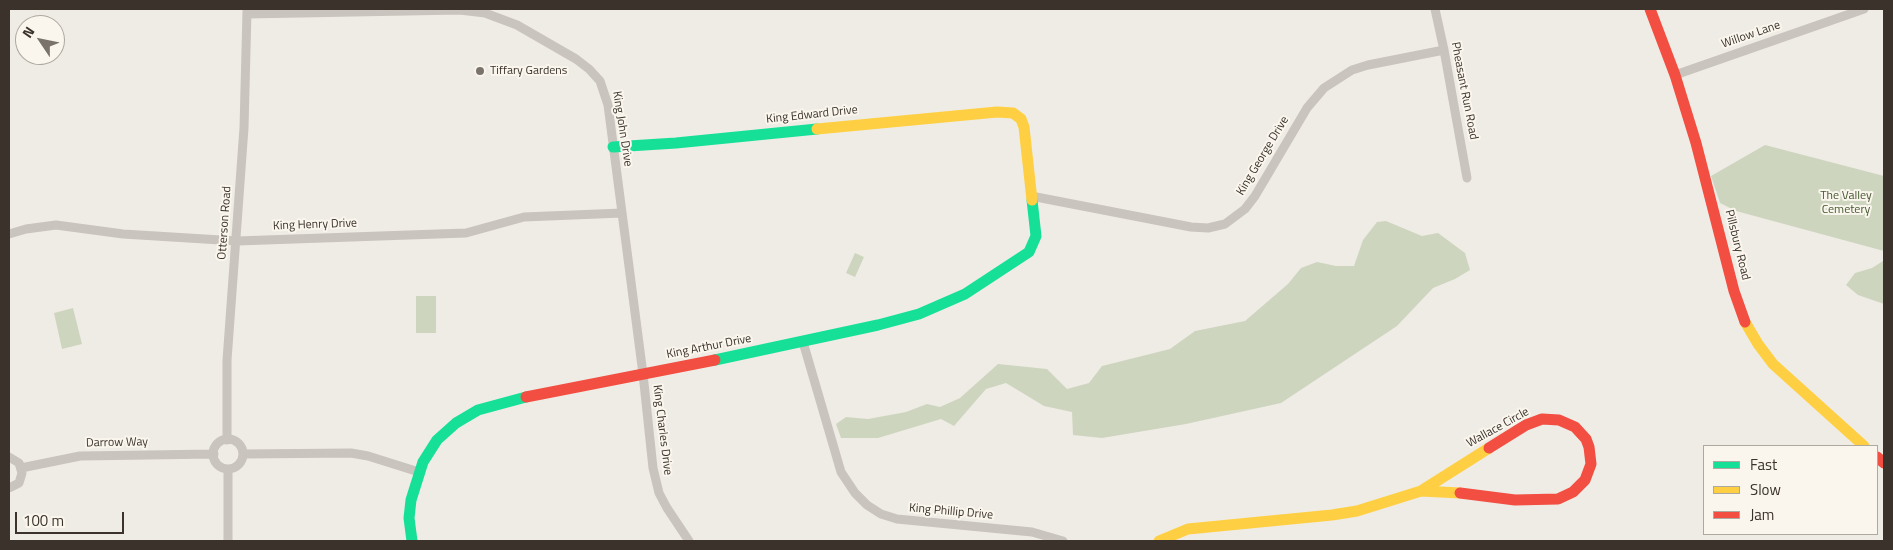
<!DOCTYPE html>
<style>
body{margin:0}
#map{position:relative;width:1893px;height:550px;overflow:hidden;background:#efece5;font-family:"Titillium Web",sans-serif}
canvas{display:block}
.frame{position:absolute;inset:0;border:10px solid #3a322b;pointer-events:none}
.legend{position:absolute;left:1703px;top:445px;width:175px;height:90px;box-sizing:border-box;background:#faf6ee;border:1px solid #ada8a0;margin:0;padding:6px 9px;list-style:none;font-size:15px;color:#3a322b}
.legend li{display:flex;align-items:center;gap:10px;height:25px}
.legend b{width:25px;border:1px solid #ada8a0}
.north{position:absolute;left:15px;top:15px;width:50px;height:50px;box-sizing:border-box;background:#faf6ee;border:1px solid #ada8a0;border-radius:50%;rotate:304deg;font-size:14px;font-weight:700;line-height:20px;text-align:center;color:#3a322b}
.north::after{content:'';display:block;margin:auto;width:18px;height:22px;background:#79736c;clip-path:polygon(50% 0,100% 100%,50% 72%,0 100%)}
.scale{position:absolute;left:15px;top:512px;width:109px;height:22px;box-sizing:border-box;border:2px solid #3a322b;border-top:0;padding-left:6px;font-size:15px;line-height:18px;white-space:nowrap;color:#3a322b;-webkit-text-stroke:4px #faf6ee;paint-order:stroke}
</style>
<div id="map">
<canvas width="1893" height="550"></canvas>
<div class="frame"></div>
<ul class="legend">
<li><b style="height:6px;background:#16e098"></b>Fast</li>
<li><b style="height:6px;background:#ffcf43"></b>Slow</li>
<li><b style="height:6px;background:#f24e42"></b>Jam</li>
</ul>
<div class="north">N</div>
<div class="scale">100 m</div>
</div>
<script>
const g = document.querySelector('canvas').getContext('2d');
g.lineJoin = 'round';
function fillPath(path, color) { g.fillStyle = color; g.fill(path, 'evenodd'); }
const poly = rows => new Path2D(rows.map(r => 'M' + r).join(''));
function stroke(path, color, width, dash) { g.strokeStyle = color; g.lineWidth = width; g.lineCap = dash ? 'butt' : 'round'; g.setLineDash(dash || []); g.stroke(path); }
function label(font, color, halo, rows, align = 'center') {
  g.font = font + ' "Titillium Web",sans-serif'; g.lineWidth = 4; g.setLineDash([]); g.textBaseline = 'middle'; g.strokeStyle = halo; g.fillStyle = color; for (const [text, x, y, turn = 0] of rows) {
    g.save(); g.translate(x, y); g.rotate((+turn || 0) * Math.PI / 180); g.textAlign = isNaN(turn) ? turn : align; if (halo) g.strokeText(text, 0, 0); g.fillText(text, 0, 0); g.restore();
  }
}
const green = poly([
 [1765,145,1884,176,1884,251,1736,211,1720,203,1711,176],
 [1386,221,1422,236,1438,233,1465,253,1470,270,1455,279,1433,288,1397,326,1281,403,1186,424,1102,438,1073,435,1072,412,1044,406,1006,383,986,389,954,426,941,419,878,438,841,438,836,424,846,417,868,419,906,412,927,404,940,407,960,398,998,364,1047,369,1067,389,1089,383,1102,366,1170,349,1195,331,1245,321,1288,284,1301,268,1317,262,1336,266,1354,266,1363,240,1377,222],
 [855,253,864,257,855,277,846,273],
 [1883,261,1884,261,1884,304,1858,295,1846,285,1855,273,1872,268],
 [416,296,436,296,436,333,416,333],
 [73,308,82,344,62,349,54,313]
]);
const street = poly([
 [1435,9,1444,50,1467,178],
 [247,14,460,10,485,13,517,25,576,59,589,69,600,81,608,105,643,374,653,468,659,493,667,508,689,541],
 [1675,75,1864,9],
 [1031,196,1191,227,1208,228,1225,224,1245,209,1255,196,1307,108,1324,88,1352,70,1368,65,1444,50],
 [9,234,26,229,56,225,123,234,237,241,466,233,524,217,622,213],
 [803,342,841,472,855,493,867,505,881,514,897,519,1032,532,1063,541],
 '213 454a15 15 0 1 1 30 0a15 15 0 1 1-30 0Z',
 [227,440,227,360,244,128,247,11],
 [243,454,351,453,368,456,419,472],
 [9,457,19,463,22,473,19,483,9,488],
 [21,468,80,456,214,454],
 [228,469,228,541]
]);
const fast = poly([
 [613,147,676,143,817,129],
 [715,360,878,325,919,314,965,294,1029,252,1036,236,1032,200],
 [412,541,409,518,411,500,423,462,437,440,456,423,478,410,526,397]
]);
const slow = poly([
 [817,129,997,112,1013,113,1021,119,1024,127,1032,200],
 [1745,322,1758,344,1773,364,1864,446],
 [1421,491,1489,448],
 [1159,541,1188,529,1332,515,1357,511,1421,491,1460,493]
]);
const jam = poly([
 [1650,9,1675,75,1696,143,1734,291,1745,322],
 [526,397,715,360],
 [1877,457,1884,463],
 [1460,493,1515,500,1558,499,1573,492,1585,480,1591,464,1589,447,1586,439,1575,427,1559,420,1542,419,1526,425,1489,448]
]);
const markers = [
 [480,71,5,"#79736c"]
];
const streetNames = [
 ["Willow Lane",1751,35,-19],
 ["Pheasant Run Road",1464,91,79],
 ["King Edward Drive",812,115,-6],
 ["King John Drive",622,129,81],
 ["King George Drive",1263,156,-59],
 ["Otterson Road",225,223,-86],
 ["King Henry Drive",315,225,-2],
 ["Pillsbury Road",1737,245,76],
 ["King Arthur Drive",709,347,-11],
 ["Wallace Circle",1498,428,-29],
 ["King Charles Drive",662,430,83],
 ["Darrow Way",117,443,-1],
 ["King Phillip Drive",951,512,5]
];
const poiNames = [
 ["Tiffary Gardens",490,71]
];
const parkNames = [
 ["The Valley",1846,196],
 ["Cemetery",1846,210]
];
fillPath(green, '#ced5bf');
stroke(street, '#c9c4bd', 9);
stroke(fast, '#16e098', 11);
stroke(slow, '#ffcf43', 11);
stroke(jam, '#f24e42', 11);
for (const [x, y, r, color] of markers) { const dot = new Path2D(); dot.arc(x, y, r, 0, 2 * Math.PI); g.fillStyle = color; g.fill(dot); stroke(dot, '#faf6ee', 2); }
label('12px', '#3a322b', '#faf6ee', streetNames);
label('12px', '#3a322b', '#faf6ee', poiNames, 'left');
label('12px', '#44582f', '#faf6ee', parkNames);
</script>
